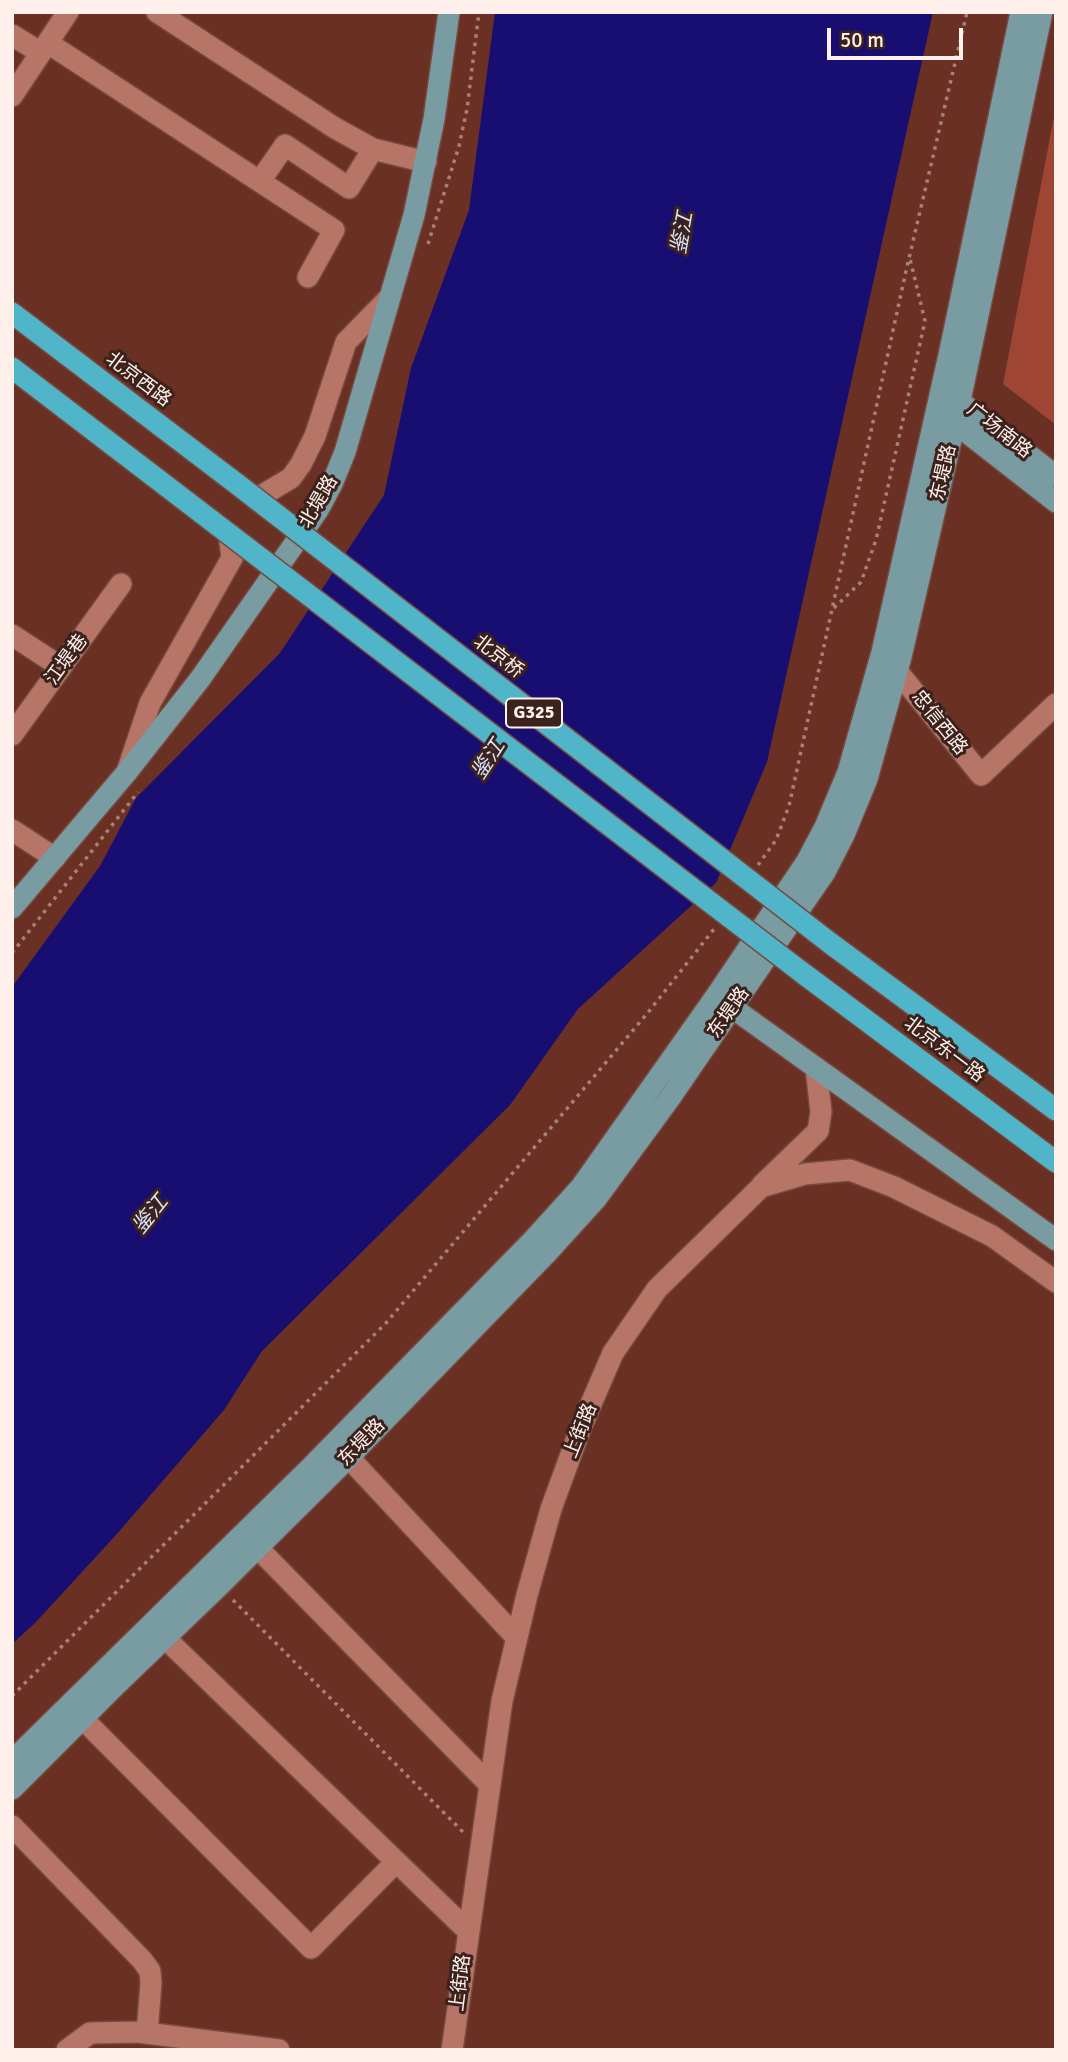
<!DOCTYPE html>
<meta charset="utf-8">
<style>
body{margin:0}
#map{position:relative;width:1068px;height:2062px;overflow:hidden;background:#6a3024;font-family:Signika,sans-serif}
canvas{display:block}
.frame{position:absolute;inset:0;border:14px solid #fff0ec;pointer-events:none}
.scale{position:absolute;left:827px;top:28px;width:136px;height:32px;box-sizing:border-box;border:4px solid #fff0ec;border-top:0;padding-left:9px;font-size:21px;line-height:24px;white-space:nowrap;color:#fff0ec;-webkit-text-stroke:5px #3c221c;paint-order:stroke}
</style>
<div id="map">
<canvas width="1068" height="2062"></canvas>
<div class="frame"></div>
<div class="scale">50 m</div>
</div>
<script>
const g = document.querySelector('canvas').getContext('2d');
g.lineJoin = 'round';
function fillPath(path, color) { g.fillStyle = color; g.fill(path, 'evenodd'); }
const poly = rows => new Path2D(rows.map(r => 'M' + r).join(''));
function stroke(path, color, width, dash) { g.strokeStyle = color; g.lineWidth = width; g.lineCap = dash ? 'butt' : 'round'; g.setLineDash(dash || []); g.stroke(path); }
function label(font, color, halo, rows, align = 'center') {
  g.font = font + ' Signika,"Noto Sans SC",sans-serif'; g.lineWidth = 6; g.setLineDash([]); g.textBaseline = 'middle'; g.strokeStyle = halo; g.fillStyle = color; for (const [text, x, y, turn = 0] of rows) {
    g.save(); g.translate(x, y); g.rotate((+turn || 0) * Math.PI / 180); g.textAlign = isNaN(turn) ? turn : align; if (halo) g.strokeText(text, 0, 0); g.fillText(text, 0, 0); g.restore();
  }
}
const green = poly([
 [1056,106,1056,425,1003,384]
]);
const water = poly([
 [495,12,933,12,767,762,716,883,578,1009,510,1105,262,1351,224,1410,116,1535,35,1623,12,1644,12,987,100,866,136,798,280,653,384,495,411,368,469,210]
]);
const path = poly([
 [428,244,459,146,467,109,479,12],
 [834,608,861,582,876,540,925,321,910,259],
 [758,865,776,840,789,806,906,271,967,12],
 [12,953,138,792],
 [233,1600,464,1833],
 [12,1696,386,1323,646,1015,714,929]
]);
const minor = poly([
 [157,12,335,128,373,149],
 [12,35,41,53],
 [48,43,334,230,308,277],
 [12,96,68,12],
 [260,181,285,145,349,188,373,149,426,162],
 [256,499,291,478,301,464,315,436,346,342,390,297],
 [12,635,61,667],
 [898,672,981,775,1056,704],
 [12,735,121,584],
 [128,769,150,703,232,558,229,534],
 [12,830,55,858],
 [762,1185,818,1131,821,1112,816,1068],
 [337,1445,517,1638],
 [246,1536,489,1784],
 [165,1638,468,1931],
 [82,1718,311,1948,396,1862],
 [12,1826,142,1960,150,1971,151,1983,147,2033],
 [67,2050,90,2033,138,2032,279,2050],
 [452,2050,502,1701,527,1595,551,1509,581,1427,613,1353,657,1289,761,1187,805,1174,850,1170,894,1187,992,1236,1056,1282]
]);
const major = poly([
 [949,393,1056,476],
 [947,417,1056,502],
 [12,908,127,772,200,679,318,510,332,484,345,452,414,215,434,119,449,12],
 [723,1001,1056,1240],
 [12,1761,310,1468,533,1240,581,1187,716,996,807,861,825,827,848,772,882,652,949,355,1021,12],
 [12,1789,115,1686,219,1586,349,1457,547,1253,596,1199,670,1098,825,872,844,835,867,779,901,657,960,401,1042,12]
]);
const highway = poly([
 [12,313,237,484],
 [12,368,212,521],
 [830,943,1056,1110],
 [804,974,1056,1162]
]);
const highwayBridge = poly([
 [237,484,830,943],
 [212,521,804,974]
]);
const shields = [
 [534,713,56]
];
const shieldNames = [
 ["G325",534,713]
];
const streetNames = [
 ["北京西路",138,380,37],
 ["广场南路",999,431,38],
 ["东堤路",944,473,-77],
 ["北堤路",319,502,-60],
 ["北京桥",498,657,38],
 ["江堤巷",67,660,-54],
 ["忠信西路",939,723,51],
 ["东堤路",729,1013,-55],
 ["北京东一路",944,1050,37],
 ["上街路",581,1431,-68],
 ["东堤路",362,1443,-46],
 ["上街路",461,1983,-83]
];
const waterNames = [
 ["鉴江",683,233,-80],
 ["鉴江",489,760,-57],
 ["鉴江",151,1215,-51]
];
fillPath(green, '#9e4533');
fillPath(water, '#180e72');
stroke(minor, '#774a3f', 24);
stroke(major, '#774a3f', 24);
stroke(highway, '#774a3f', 24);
stroke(path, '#a88078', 3.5, [3.5, 5]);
stroke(minor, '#b67566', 21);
stroke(major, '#799ba2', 21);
stroke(highway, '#51b5ca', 21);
stroke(highwayBridge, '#774a3f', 24, []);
stroke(highwayBridge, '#51b5ca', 21);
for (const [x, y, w] of shields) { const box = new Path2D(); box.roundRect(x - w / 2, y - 14.5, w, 29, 5); g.fillStyle = '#3c221c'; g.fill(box); stroke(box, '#fff0ec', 2); }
label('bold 18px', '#fff0ec', null, shieldNames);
label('19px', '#fff0ec', '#3c221c', streetNames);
label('italic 21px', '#d9e1fb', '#3c221c', waterNames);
</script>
